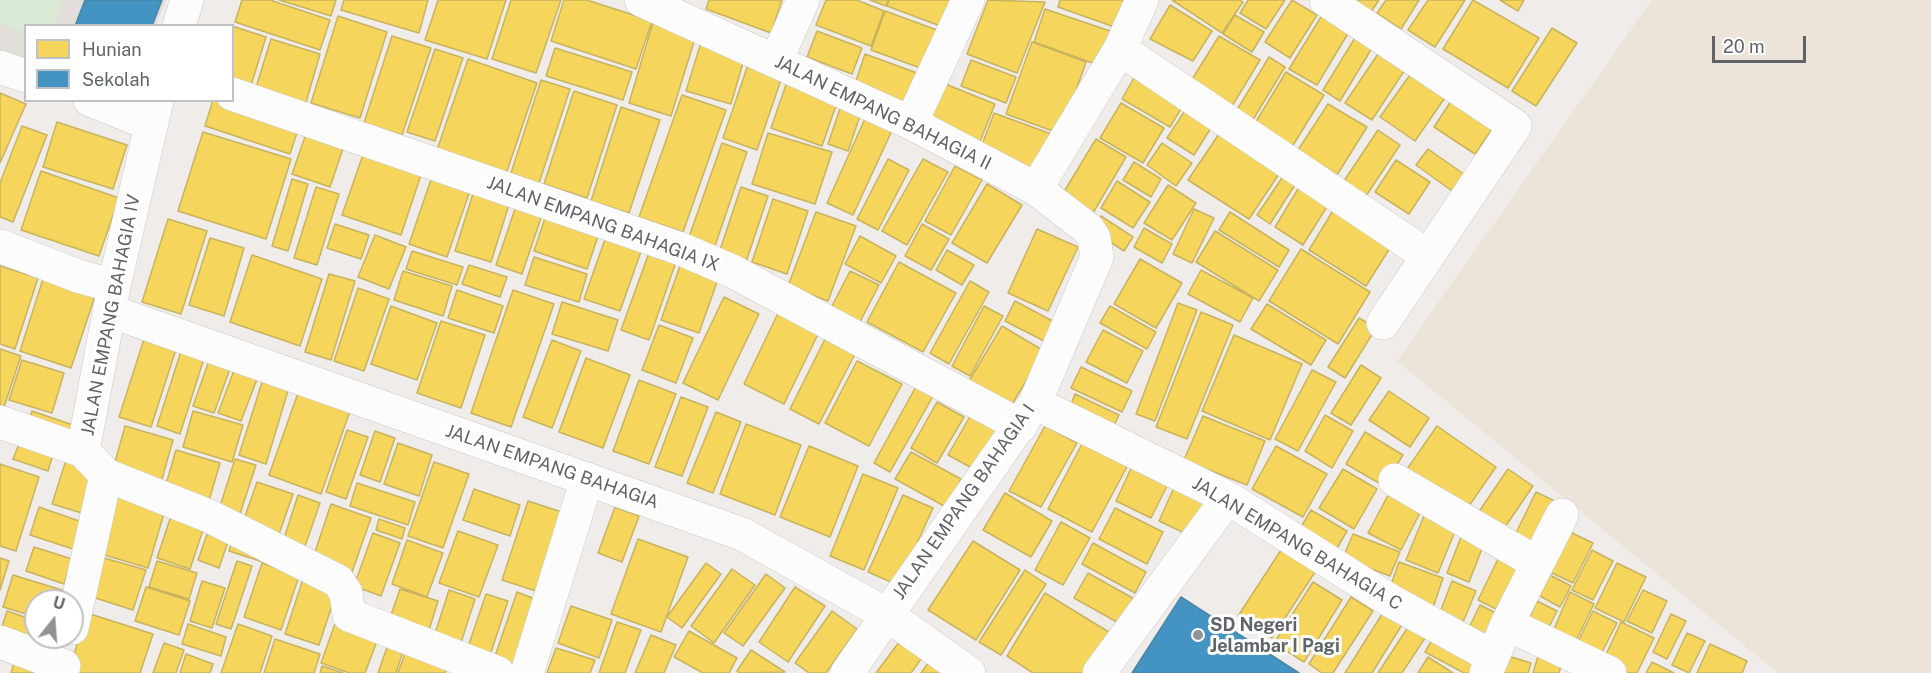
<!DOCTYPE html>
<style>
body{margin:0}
#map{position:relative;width:1931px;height:673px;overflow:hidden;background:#efece9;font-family:"Public Sans",sans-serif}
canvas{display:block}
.legend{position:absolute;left:24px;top:24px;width:210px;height:78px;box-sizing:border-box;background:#fff;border:2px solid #bfc1c2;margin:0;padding:8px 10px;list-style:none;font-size:18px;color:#5e6467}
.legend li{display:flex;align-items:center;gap:12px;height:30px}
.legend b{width:30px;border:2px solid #bfc1c2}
.north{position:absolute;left:24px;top:589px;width:60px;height:60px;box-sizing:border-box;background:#fff;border:2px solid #bfc1c2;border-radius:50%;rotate:17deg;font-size:16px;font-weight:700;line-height:24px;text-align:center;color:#5e6467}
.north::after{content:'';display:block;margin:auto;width:21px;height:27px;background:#919494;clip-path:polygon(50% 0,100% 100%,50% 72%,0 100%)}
.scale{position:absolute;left:1712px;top:36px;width:94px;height:27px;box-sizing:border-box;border:3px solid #5e6467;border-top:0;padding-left:8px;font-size:18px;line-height:21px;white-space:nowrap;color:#5e6467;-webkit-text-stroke:4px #fff;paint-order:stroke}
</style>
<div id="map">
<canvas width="1931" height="673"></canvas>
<ul class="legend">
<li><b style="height:16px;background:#f6d55c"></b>Hunian</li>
<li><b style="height:16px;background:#4393c3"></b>Sekolah</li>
</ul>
<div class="north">U</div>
<div class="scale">20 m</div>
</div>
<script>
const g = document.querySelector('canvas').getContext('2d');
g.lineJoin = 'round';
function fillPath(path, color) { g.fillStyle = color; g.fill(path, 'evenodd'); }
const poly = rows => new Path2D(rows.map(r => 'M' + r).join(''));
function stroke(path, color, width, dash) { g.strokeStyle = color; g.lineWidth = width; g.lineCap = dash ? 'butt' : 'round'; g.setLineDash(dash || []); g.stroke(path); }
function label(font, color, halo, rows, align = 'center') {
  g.font = font + ' "Public Sans",sans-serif'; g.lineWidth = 6; g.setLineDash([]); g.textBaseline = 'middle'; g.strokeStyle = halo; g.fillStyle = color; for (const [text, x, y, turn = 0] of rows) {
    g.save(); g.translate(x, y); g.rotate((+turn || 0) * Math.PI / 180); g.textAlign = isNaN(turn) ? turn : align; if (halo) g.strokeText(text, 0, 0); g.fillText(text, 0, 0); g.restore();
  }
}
const commercial = poly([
 [1652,0,1931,0,1931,673,1778,673,1397,361]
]);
const education = poly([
 [0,0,166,0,156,25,26,26,25,64,0,55]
]);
const green = poly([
 [0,0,63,0,54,25,26,26,25,32,0,23]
]);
const homes = poly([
 [242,0,270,0,330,20,320,50,235,22,242,0],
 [279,0,336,0,331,16,279,0],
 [344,0,428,0,419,33,341,10,344,0],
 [438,0,506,0,487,59,425,40,438,0],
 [511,0,561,0,536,73,492,59,511,0],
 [564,0,587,0,652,21,636,69,551,41,564,0],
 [709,0,782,0,771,33,706,9,709,0],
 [826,0,857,0,884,11,871,46,816,25,826,0],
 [870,0,888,0,886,6,870,0],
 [889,0,955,0,951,30,887,6,889,0],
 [988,0,1045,2,1017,73,967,54,988,0],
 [1060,0,1130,0,1120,29,1058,7,1060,0],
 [1172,0,1240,0,1243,2,1222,33,1172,0],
 [1248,0,1285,0,1266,29,1240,13,1248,0],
 [1292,0,1317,15,1290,58,1265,42,1292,0],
 [1352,0,1379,0,1371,12,1352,0],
 [1386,0,1419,0,1401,29,1377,13,1386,0],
 [1428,0,1465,0,1435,47,1408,30,1428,0],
 [1473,0,1539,38,1508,88,1443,49,1473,0],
 [1500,0,1524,0,1518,11,1500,0],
 [1170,5,1212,31,1193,61,1150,39,1170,5],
 [1045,9,1116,33,1104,67,1034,42,1045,9],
 [885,11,948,34,934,73,871,50,885,11],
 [1324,12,1353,25,1317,85,1289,69,1324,12],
 [1235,15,1264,32,1252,52,1223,34,1235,15],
 [338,16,387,32,360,118,311,103,338,16],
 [654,19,697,32,671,116,629,103,654,19],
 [232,26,266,37,249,92,232,87,232,26],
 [1361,28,1378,38,1340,101,1323,90,1361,28],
 [1552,28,1577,43,1536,106,1512,91,1552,28],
 [817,31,862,48,852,74,807,57,817,31],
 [392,36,431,48,402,135,364,123,392,36],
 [703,36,747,49,731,104,686,91,703,36],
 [1219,36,1260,60,1229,111,1188,86,1219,36],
 [271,39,320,54,304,109,254,94,271,39],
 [1032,42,1086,62,1061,134,1006,114,1032,42],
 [1384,45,1410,62,1372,120,1345,103,1384,45],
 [555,48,632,72,623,100,546,76,555,48],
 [435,49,463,58,435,141,407,132,435,49],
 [865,54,928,77,917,107,855,84,865,54],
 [1269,57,1285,67,1251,123,1235,113,1269,57],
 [468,59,537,83,506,174,437,150,468,59],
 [971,60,1016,77,1006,103,961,86,971,60],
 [749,62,783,74,757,150,723,138,749,62],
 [1417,65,1451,89,1415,141,1380,117,1417,65],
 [1286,72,1324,95,1292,147,1254,125,1286,72],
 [1134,78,1182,107,1170,127,1122,99,1134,78],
 [788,79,839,97,822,146,771,128,788,79],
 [541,80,570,89,539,183,511,173,541,80],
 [943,83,995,104,979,144,927,124,943,83],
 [574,91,617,105,587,198,544,184,574,91],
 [1457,92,1499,119,1475,154,1434,127,1457,92],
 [0,93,26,104,0,163,0,93],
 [682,95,726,110,683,232,639,217,682,95],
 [844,97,864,104,848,151,828,144,844,97],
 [213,100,232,100,301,120,290,154,205,126,213,100],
 [1121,103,1164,128,1143,163,1100,138,1121,103],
 [1328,104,1367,127,1337,175,1298,150,1328,104],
 [621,107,660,120,629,213,591,201,621,107],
 [1186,109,1212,126,1194,155,1167,138,1186,109],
 [868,112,895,124,853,215,827,203,868,112],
 [994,113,1057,136,1044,174,980,150,994,113],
 [57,122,127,145,113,189,43,167,57,122],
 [22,126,47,135,13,222,0,217,0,183,22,126],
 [308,128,346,140,330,187,292,174,308,128],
 [1378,130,1400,145,1366,196,1344,181,1378,130],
 [1221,131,1281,171,1249,219,1188,180,1221,131],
 [203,132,291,159,266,239,178,211,203,132],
 [768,133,832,152,815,204,752,184,768,133],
 [1096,139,1126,157,1093,213,1062,195,1096,139],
 [722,143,747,152,715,246,689,237,722,143],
 [1162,143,1192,163,1176,186,1147,165,1162,143],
 [366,146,424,166,401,235,342,215,366,146],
 [1428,149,1471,179,1459,196,1416,165,1428,149],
 [888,159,909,170,878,230,857,219,888,159],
 [923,159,948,172,907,245,882,231,923,159],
 [1396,160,1430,182,1409,214,1375,192,1396,160],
 [1134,162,1161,179,1151,197,1123,180,1134,162],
 [955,166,982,180,951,235,925,221,955,166],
 [435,168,473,182,447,257,409,244,435,168],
 [1288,169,1300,177,1270,224,1257,215,1288,169],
 [41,171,119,198,99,256,21,230,41,171],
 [292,179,308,184,288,251,272,246,292,179],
 [1304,179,1333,197,1303,245,1275,227,1304,179],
 [1117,181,1150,202,1133,228,1101,208,1117,181],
 [476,184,512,195,491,262,455,251,476,184],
 [987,184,1022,205,987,263,952,243,987,184],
 [1168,185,1196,203,1172,240,1144,223,1168,185],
 [316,187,339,194,317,265,294,258,316,187],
 [741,187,768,196,746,262,719,253,741,187],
 [519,197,545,206,522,274,496,265,519,197],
 [773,199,808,211,787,274,752,262,773,199],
 [1337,204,1395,240,1366,286,1309,250,1337,204],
 [549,206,602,224,587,269,534,251,549,206],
 [1194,209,1214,218,1192,263,1173,254,1194,209],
 [816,212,856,226,828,301,788,286,816,212],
 [1230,212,1289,250,1279,267,1219,230,1230,212],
 [1101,216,1133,237,1124,251,1092,230,1101,216],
 [168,219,207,231,181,314,142,302,168,219],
 [335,224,369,235,361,259,327,248,335,224],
 [922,224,949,239,931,270,905,256,922,224],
 [609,228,645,240,620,311,584,299,609,228],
 [1144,228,1172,244,1162,263,1134,247,1144,228],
 [1037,229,1078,247,1048,311,1008,293,1037,229],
 [1215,231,1278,270,1259,301,1196,262,1215,231],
 [375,235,406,247,389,289,358,277,375,235],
 [860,236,896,256,881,283,845,264,860,236],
 [210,238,244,248,224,316,189,305,210,238],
 [1301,249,1370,292,1338,344,1269,301,1301,249],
 [650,250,677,259,649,340,621,330,650,250],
 [947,250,974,265,962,285,936,270,947,250],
 [412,251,463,267,457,285,406,269,412,251],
 [252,255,322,279,300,346,230,322,252,255],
 [534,257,587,274,579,302,525,285,534,257],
 [1140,259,1182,283,1156,328,1114,304,1140,259],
 [899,262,956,293,923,352,867,322,899,262],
 [681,263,719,276,699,333,661,320,681,263],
 [469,265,507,277,500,297,462,284,469,265],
 [0,266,38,278,15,349,0,344,0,266],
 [1201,270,1253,298,1240,322,1188,294,1201,270],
 [403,271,452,286,443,316,394,300,403,271],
 [850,271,879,285,860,322,831,308,850,271],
 [329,274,355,281,331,360,305,352,329,274],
 [43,279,95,296,71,368,20,351,43,279],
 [970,281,989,292,949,364,930,353,970,281],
 [358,288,389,299,364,371,334,361,358,288],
 [457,290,503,306,494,333,448,318,457,290],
 [513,290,554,304,511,427,471,413,513,290],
 [724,297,759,314,718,400,683,383,724,297],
 [1015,301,1060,325,1050,344,1005,321,1015,301],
 [562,302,618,320,608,351,552,334,562,302],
 [1178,303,1197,310,1155,421,1136,414,1178,303],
 [1267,304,1326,340,1311,365,1251,329,1267,304],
 [391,306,437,323,417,380,371,364,391,306],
 [984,306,1003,316,970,376,952,366,984,306],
 [1110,306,1156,332,1147,349,1100,323,1110,306],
 [780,309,821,328,784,404,744,384,780,309],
 [1201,312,1233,325,1187,439,1156,427,1201,312],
 [1359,318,1376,328,1345,378,1328,367,1359,318],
 [441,321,485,335,461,408,417,393,441,321],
 [659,325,693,338,676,383,642,370,659,325],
 [1002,326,1044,351,1011,406,969,381,1002,326],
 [1103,330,1143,351,1127,383,1086,362,1103,330],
 [1234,335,1302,364,1270,440,1202,411,1234,335],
 [145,336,177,346,151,427,119,417,145,336],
 [825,339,855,354,819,424,790,409,825,339],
 [552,340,581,351,552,428,523,417,552,340],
 [183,345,206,352,180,434,157,426,183,345],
 [0,349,21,356,3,410,0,409,0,349],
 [210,358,231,366,214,413,193,406,210,358],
 [586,358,630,375,603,448,559,432,586,358],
 [22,360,64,373,52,413,9,400,22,360],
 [857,361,902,384,869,446,825,423,857,361],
 [236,365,259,374,241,421,218,413,236,365],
 [1361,365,1381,378,1351,425,1331,413,1361,365],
 [1081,367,1132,391,1122,412,1071,388,1081,367],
 [1312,370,1336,382,1298,451,1275,439,1312,370],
 [264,376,290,384,266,464,239,455,264,376],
 [639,380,676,394,649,464,613,451,639,380],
 [919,381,936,391,890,472,874,463,919,381],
 [1389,391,1429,418,1410,447,1369,420,1389,391],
 [298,393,350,411,321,494,269,475,298,393],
 [1075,394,1119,415,1112,430,1069,410,1075,394],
 [681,397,708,407,682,476,655,467,681,397],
 [937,402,964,417,937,463,911,448,937,402],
 [32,411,79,427,73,444,26,429,32,411],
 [193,411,243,425,232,462,183,447,193,411],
 [973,411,999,426,974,469,948,455,973,411],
 [716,412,741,422,713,493,687,483,716,412],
 [1325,415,1353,431,1332,468,1305,451,1325,415],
 [1203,416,1265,441,1247,485,1184,460,1203,416],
 [746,424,801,445,775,515,720,494,746,424],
 [125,426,173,440,160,486,112,473,125,426],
 [1045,426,1077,443,1041,507,1009,491,1045,426],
 [1437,426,1496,467,1464,513,1405,472,1437,426],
 [347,430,368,437,346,499,326,492,347,430],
 [375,431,395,438,380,482,360,475,375,431],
 [1365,432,1403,455,1384,486,1346,464,1365,432],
 [21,439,54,451,48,471,13,459,21,439],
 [1083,442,1128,465,1092,532,1048,509,1083,442],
 [398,443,432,455,419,496,384,484,398,443],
 [809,446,858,466,830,537,780,517,809,446],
 [1276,446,1327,474,1303,517,1252,489,1276,446],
 [176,450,220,463,208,504,164,491,176,450],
 [911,452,961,479,946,507,895,479,911,452],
 [235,459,256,465,237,523,217,516,235,459],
 [66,460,99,471,85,514,52,504,66,460],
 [434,462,469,474,443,548,408,536,434,462],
 [0,464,39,477,16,551,0,546,0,464],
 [1133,464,1169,482,1151,518,1116,501,1133,464],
 [1343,469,1377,489,1354,529,1319,508,1343,469],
 [1508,469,1533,486,1503,530,1478,513,1508,469],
 [863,474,898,488,864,570,830,556,863,474],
 [1177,481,1211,496,1193,537,1159,521,1177,481],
 [257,482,293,494,278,537,242,525,257,482],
 [357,483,415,502,408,525,350,506,357,483],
 [1394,484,1426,501,1401,550,1368,533,1394,484],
 [117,489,167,503,148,568,98,553,117,489],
 [474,489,520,505,510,536,463,520,474,489],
 [1536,492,1563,505,1536,560,1509,547,1536,492],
 [1005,493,1052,521,1031,557,983,530,1005,493],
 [298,495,320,503,302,555,281,548,298,495],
 [903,495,933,508,898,585,868,572,903,495],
 [528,501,568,514,542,593,502,580,528,501],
 [331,504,371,518,351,575,312,561,331,504],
 [1428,506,1460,519,1438,573,1406,560,1428,506],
 [39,507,85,523,76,550,30,535,39,507],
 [615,507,639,516,622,562,598,553,615,507],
 [1115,508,1163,532,1147,564,1099,539,1115,508],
 [173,510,206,521,190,569,157,558,173,510],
 [1311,510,1347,531,1336,550,1300,529,1311,510],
 [379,519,405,528,402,539,376,530,379,519],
 [1061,522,1090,538,1063,585,1035,570,1061,522],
 [210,526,231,533,219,568,198,560,210,526],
 [1465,527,1487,536,1469,582,1447,573,1465,527],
 [458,531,498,545,479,597,439,583,458,531],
 [1570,532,1593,543,1573,583,1550,572,1570,532],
 [373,533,400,543,381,596,354,586,373,533],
 [234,534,268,547,263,562,229,551,234,534],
 [1353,534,1400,552,1390,576,1343,558,1353,534],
 [638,539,688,557,661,632,611,614,638,539],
 [407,540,443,553,427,597,392,584,407,540],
 [973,541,1020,570,976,640,928,610,973,541],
 [1093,543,1146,572,1135,593,1082,564,1093,543],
 [34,547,72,559,64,584,26,571,34,547],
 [1283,547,1317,569,1272,638,1238,616,1283,547],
 [1592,550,1613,561,1593,600,1572,590,1592,550],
 [1501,553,1531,567,1508,615,1478,600,1501,553],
 [101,557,146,570,133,610,89,596,101,557],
 [0,558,9,561,0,590,0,558],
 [157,561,197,573,189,599,149,587,157,561],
 [237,561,252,566,231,629,216,624,237,561],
 [1399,562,1443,578,1432,611,1387,596,1399,562],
 [262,563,299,576,281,630,244,617,262,563],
 [706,563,721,574,682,628,667,617,706,563],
 [1617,563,1646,577,1624,622,1595,608,1617,563],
 [732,569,755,585,714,643,691,626,732,569],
 [1025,570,1046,584,1001,655,979,642,1025,570],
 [1088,573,1138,601,1124,626,1074,598,1088,573],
 [766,574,785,588,743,646,724,633,766,574],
 [13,575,65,591,62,601,36,601,36,617,3,607,13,575],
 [1550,575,1571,586,1560,607,1540,596,1550,575],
 [303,579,337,590,319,645,285,634,303,579],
 [202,581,225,588,212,628,190,621,202,581],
 [1452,581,1476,591,1461,627,1438,618,1452,581],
 [1313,582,1342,600,1304,662,1274,643,1313,582],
 [146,587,190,601,179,635,135,621,146,587],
 [795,587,825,606,788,662,759,642,795,587],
 [400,589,438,601,426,640,387,627,400,589],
 [449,590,475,599,458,652,432,643,449,590],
 [1643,590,1667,601,1652,633,1627,621,1643,590],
 [517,592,535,599,511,672,492,665,517,592],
 [1570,592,1594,604,1572,649,1550,638,1570,592],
 [1045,593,1117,637,1093,673,1033,673,1007,656,1045,593],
 [486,594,508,601,488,661,466,653,486,594],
 [1351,597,1373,611,1333,673,1322,673,1309,664,1351,597],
 [1537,601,1557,611,1545,635,1525,628,1537,601],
 [1480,605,1508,619,1491,652,1464,638,1480,605],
 [571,606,612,620,599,658,558,643,571,606],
 [7,611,36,621,36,637,53,637,47,653,0,633,7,611],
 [832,611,857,629,826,673,809,673,795,663,832,611],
 [1384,611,1403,623,1372,673,1345,673,1384,611],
 [1593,611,1617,623,1598,660,1575,648,1593,611],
 [87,613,153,634,140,673,68,673,87,613],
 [1671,614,1686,621,1667,659,1653,652,1671,614],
 [337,618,380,633,365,673,349,673,321,663,337,618],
 [1412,621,1429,632,1402,673,1378,673,1412,621],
 [617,622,641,630,625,673,599,673,617,622],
 [1621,622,1654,638,1637,673,1628,673,1603,661,1621,622],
 [188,624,226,637,221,656,182,644,188,624],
 [238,624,272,636,260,673,221,673,238,624],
 [689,631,737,658,729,673,703,673,674,657,689,631],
 [1436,633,1483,660,1476,673,1464,673,1425,652,1436,633],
 [1687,633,1705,641,1689,673,1672,665,1687,633],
 [651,635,676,645,664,673,635,673,651,635],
 [275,639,320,654,314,673,264,673,275,639],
 [390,639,405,645,396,673,378,673,390,639],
 [899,642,921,659,911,673,876,673,899,642],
 [164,643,184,650,176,673,153,673,164,643],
 [1710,644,1747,661,1742,673,1697,673,1710,644],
 [407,648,449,662,445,673,398,673,407,648],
 [556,648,595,660,590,673,547,673,556,648],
 [751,650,785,672,739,673,737,671,751,650],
 [186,654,213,664,210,673,180,673,186,654],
 [16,656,52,673,11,673,16,656],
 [1508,656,1531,663,1528,673,1502,673,1508,656],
 [1538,656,1562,663,1559,673,1533,673,1538,656],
 [1428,657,1453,673,1418,673,1428,657],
 [931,659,949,673,921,673,931,659],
 [1652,662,1674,673,1646,673,1652,662],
 [322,666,343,673,320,673,322,666]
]);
const schools = poly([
 [85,0,162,0,152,26,75,26,85,0],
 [1181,597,1299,673,1132,673,1181,597]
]);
const minor = poly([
 [641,0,911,123,1036,189,1088,229,1094,238,1097,257,1035,403,847,673],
 [1326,0,1515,126,1383,323],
 [179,26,187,0],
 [1120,49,1428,256],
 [776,61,803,0],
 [0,67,26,76],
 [232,94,681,249,732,271,1021,426],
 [90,100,150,124],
 [911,123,968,0],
 [1036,189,1120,49,1142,0],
 [0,246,78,276,114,286],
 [110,311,742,534,886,614,969,673],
 [1035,403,1228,498,1391,601,1493,657],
 [0,422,83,451],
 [106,475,209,516,338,581,346,593,349,615,498,673],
 [1395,480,1537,563],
 [1507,624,1610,673],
 [72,628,106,475,83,451,114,286,157,100],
 [0,642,64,666],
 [527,673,587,479],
 [1099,673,1228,498],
 [1486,673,1507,624,1562,515]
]);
const markers = [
 [1198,635,6,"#919494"]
];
const streetNames = [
 ["JALAN EMPANG BAHAGIA II",883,113,26],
 ["JALAN EMPANG BAHAGIA IX",603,224,20],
 ["JALAN EMPANG BAHAGIA IV",111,315,-79],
 ["JALAN EMPANG BAHAGIA",552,467,19],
 ["JALAN EMPANG BAHAGIA I",964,502,-55],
 ["JALAN EMPANG BAHAGIA C",1297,544,31]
];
const poiNames = [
 ["SD Negeri",1210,625],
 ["Jelambar I Pagi",1210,646]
];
fillPath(commercial, '#ece3d9');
fillPath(education, '#e2ded9');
fillPath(green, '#dbead4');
fillPath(homes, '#f6d55c');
stroke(homes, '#c8b35f', 1.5);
fillPath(schools, '#4393c3');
stroke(schools, '#4b85a7', 1.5);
stroke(minor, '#cacaca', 34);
stroke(minor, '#fdfcfc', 33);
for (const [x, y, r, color] of markers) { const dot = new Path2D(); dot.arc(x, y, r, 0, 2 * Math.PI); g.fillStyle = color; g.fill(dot); stroke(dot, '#fff', 2); }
label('18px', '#5e6467', '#fff', streetNames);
label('bold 18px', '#5e6467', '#fff', poiNames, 'left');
</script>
